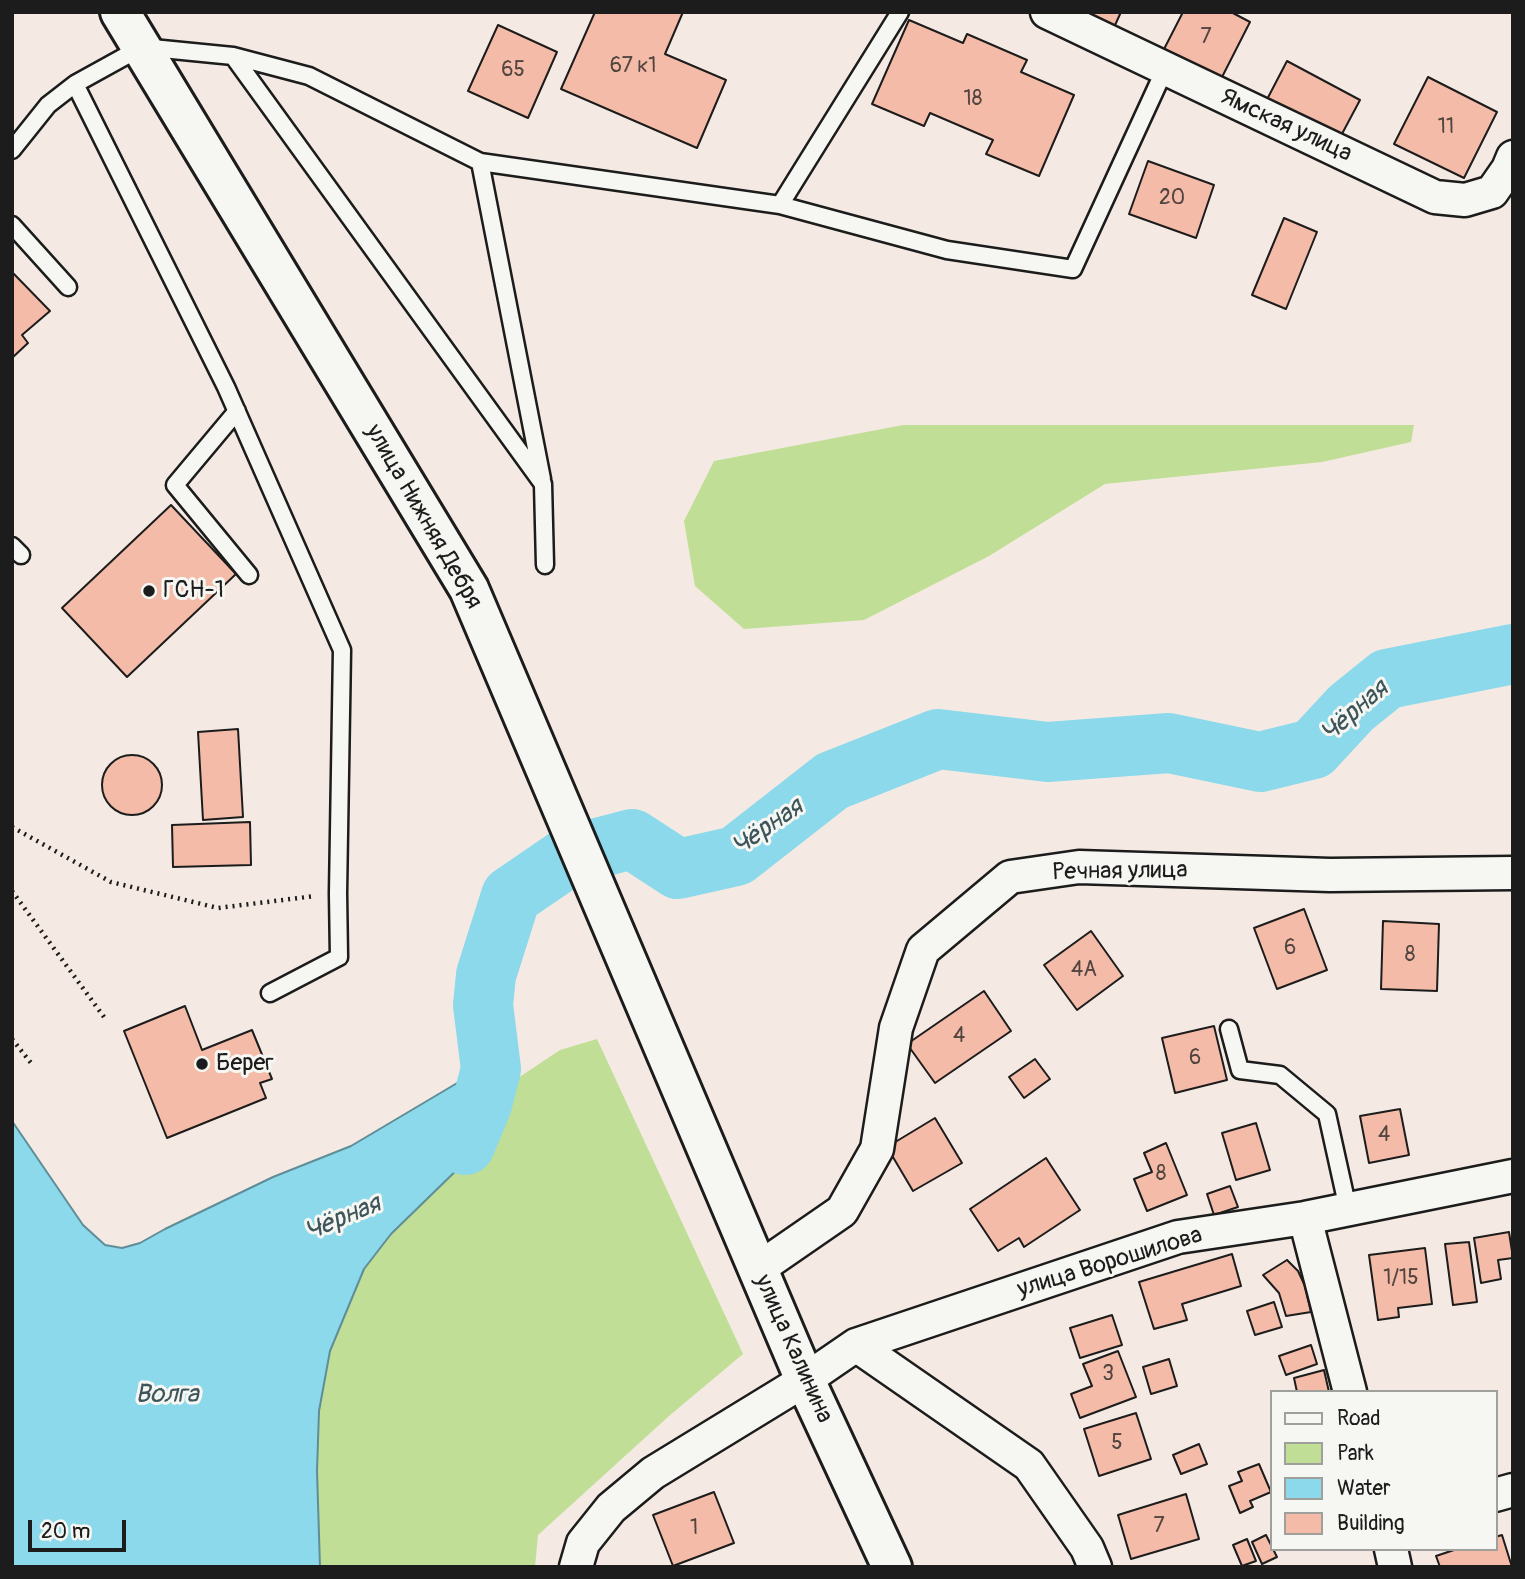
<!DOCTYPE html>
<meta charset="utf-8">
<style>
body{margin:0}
#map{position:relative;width:1525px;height:1579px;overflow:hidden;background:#f5eae3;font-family:Pangolin,sans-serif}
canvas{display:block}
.frame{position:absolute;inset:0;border:14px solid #1c1c1c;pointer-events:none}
.legend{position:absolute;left:1270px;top:1390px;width:228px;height:161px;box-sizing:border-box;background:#f6f6f2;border:2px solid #9f9f9c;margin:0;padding:9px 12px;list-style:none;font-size:21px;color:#1c1c1c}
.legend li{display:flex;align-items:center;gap:14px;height:35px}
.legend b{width:35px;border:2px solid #9f9f9c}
.scale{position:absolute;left:28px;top:1520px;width:98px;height:32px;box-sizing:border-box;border:4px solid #1c1c1c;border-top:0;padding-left:9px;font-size:21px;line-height:24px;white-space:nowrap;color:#1c1c1c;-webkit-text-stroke:5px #f6f6f2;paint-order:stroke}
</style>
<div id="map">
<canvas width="1525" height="1579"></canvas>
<div class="frame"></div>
<ul class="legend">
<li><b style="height:9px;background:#f6f6f2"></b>Road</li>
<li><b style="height:19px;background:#c0de95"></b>Park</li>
<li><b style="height:19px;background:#8bd9ea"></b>Water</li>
<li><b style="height:19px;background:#f3bba8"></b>Building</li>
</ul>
<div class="scale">20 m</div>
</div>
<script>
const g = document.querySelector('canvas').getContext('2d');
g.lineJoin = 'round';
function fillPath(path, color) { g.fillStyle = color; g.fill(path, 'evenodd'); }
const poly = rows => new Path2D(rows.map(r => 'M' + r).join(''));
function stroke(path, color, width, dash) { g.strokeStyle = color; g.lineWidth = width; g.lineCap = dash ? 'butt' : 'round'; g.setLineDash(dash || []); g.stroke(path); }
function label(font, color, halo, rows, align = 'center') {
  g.font = font + ' Pangolin,sans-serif'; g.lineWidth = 6; g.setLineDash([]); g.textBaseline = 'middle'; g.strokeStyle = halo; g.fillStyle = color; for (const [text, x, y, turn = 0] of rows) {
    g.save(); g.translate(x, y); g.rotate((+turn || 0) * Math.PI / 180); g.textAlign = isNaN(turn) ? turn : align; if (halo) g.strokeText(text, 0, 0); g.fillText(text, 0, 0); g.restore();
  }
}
const green = poly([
 [903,425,1414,425,1411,442,1322,462,1105,484,989,556,864,620,744,629,695,586,684,521,714,461],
 [597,1039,743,1354,669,1416,538,1535,535,1567,320,1567,317,1471,319,1411,330,1351,364,1269,391,1234,467,1160,491,1128,506,1086,560,1050]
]);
const water = poly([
 [491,1069,506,1086,491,1128,467,1160,391,1234,364,1269,330,1351,319,1411,317,1471,320,1567,12,1567,12,1121,83,1225,105,1245,122,1248,140,1243,165,1229,273,1177,351,1146,469,1076,491,1069]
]);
const river = poly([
 [465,1145,482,1104,491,1069,483,1005,486,975,511,896,571,855,632,839,678,869,736,856,832,781,938,739,1048,752,1169,743,1260,762,1313,749,1351,708,1387,679,1513,654]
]);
const building = poly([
 [595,12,683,12,665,54,726,80,697,148,561,89,595,12],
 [1077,12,1121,12,1111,34,1077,12],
 [1183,12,1231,12,1250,22,1219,83,1161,55,1183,12],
 [909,20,963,43,967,34,1027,60,1021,72,1074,95,1039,176,986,154,993,140,930,113,924,126,872,104,909,20],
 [498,25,557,52,528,118,468,91,498,25],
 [1287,61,1360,100,1335,147,1262,109,1287,61],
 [1428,77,1497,112,1464,178,1394,144,1428,77],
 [1148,161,1214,185,1196,238,1129,214,1148,161],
 [1284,218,1317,232,1286,309,1252,295,1284,218],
 [12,272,50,311,22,335,28,343,12,358,12,272],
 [171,505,236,574,127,677,62,608,171,505],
 [238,729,243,817,203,820,198,732,238,729],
 '102 785a30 30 0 1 1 60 0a30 30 0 1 1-60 0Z',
 [250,822,251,865,173,867,172,825,250,822],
 [1304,909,1327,970,1277,989,1254,928,1304,909],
 [1383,921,1439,924,1437,991,1381,989,1383,921],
 [1091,931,1123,976,1077,1010,1044,965,1091,931],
 [984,991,1011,1031,935,1083,907,1044,984,991],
 [185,1006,202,1050,252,1030,272,1079,260,1083,266,1098,167,1138,124,1031,185,1006],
 [1214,1026,1227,1080,1175,1093,1162,1038,1214,1026],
 [1035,1059,1050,1079,1024,1098,1009,1077,1035,1059],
 [1400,1109,1409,1155,1369,1163,1360,1116,1400,1109],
 [935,1118,962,1163,913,1191,887,1147,935,1118],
 [1256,1123,1270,1170,1236,1180,1222,1133,1256,1123],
 [1166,1143,1187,1195,1147,1211,1134,1179,1152,1172,1144,1153,1166,1143],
 [1046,1158,1080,1210,1024,1247,1019,1238,998,1251,970,1209,1046,1158],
 [1230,1186,1238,1207,1214,1215,1207,1194,1230,1186],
 [1509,1232,1513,1258,1498,1260,1501,1279,1481,1283,1474,1238,1509,1232],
 [1469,1242,1477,1302,1453,1305,1445,1244,1469,1242],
 [1425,1248,1432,1304,1398,1308,1399,1317,1378,1320,1369,1255,1425,1248],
 [1232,1254,1241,1286,1182,1304,1187,1320,1154,1329,1139,1282,1232,1254],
 [1287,1260,1298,1271,1305,1286,1311,1312,1286,1316,1279,1293,1263,1275,1287,1260],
 [1274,1302,1282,1327,1255,1335,1247,1311,1274,1302],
 [1112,1315,1122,1345,1080,1358,1070,1328,1112,1315],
 [1311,1345,1317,1364,1286,1375,1279,1356,1311,1345],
 [1118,1351,1136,1397,1080,1418,1071,1394,1092,1386,1083,1364,1118,1351],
 [1169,1359,1177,1386,1151,1394,1143,1367,1169,1359],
 [1324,1370,1329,1392,1297,1392,1294,1378,1324,1370],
 [1136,1413,1151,1459,1099,1476,1084,1429,1136,1413],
 [1199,1444,1207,1464,1181,1474,1173,1455,1199,1444],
 [1259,1464,1271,1492,1250,1501,1253,1507,1240,1513,1229,1486,1242,1481,1238,1472,1259,1464],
 [714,1492,734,1543,673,1566,653,1515,714,1492],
 [1186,1494,1199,1539,1131,1559,1118,1515,1186,1494],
 [1266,1535,1277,1557,1262,1564,1252,1542,1266,1535],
 [1502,1535,1512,1567,1440,1567,1436,1556,1457,1549,1495,1549,1495,1537,1502,1535],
 [1247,1539,1256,1561,1242,1566,1233,1545,1247,1539]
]);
const path = poly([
 [12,827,111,882,218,908,315,896],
 [12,891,104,1017],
 [12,1039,31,1063]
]);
const service = poly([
 [233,56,543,484,545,565],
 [12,150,48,105,75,84],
 [480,162,542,479],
 [780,205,947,250,1073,269,1165,69],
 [12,225,68,287],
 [237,411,175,485,249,575],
 [12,546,21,555],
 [270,993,339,957,338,893,342,650,226,387,75,84,142,47,233,56,309,76,480,162,780,205,900,12],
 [1229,1029,1240,1070,1280,1075,1327,1114,1348,1209]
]);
const minor = poly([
 [1047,12,1435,197,1465,200,1492,192,1508,169,1513,157],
 [1305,1218,1350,1392],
 [758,1269,842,1211,877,1149,896,1028,923,950,1010,877,1079,867,1330,875,1513,873],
 [856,1345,1029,1465,1087,1548,1095,1567],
 [1495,1495,1513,1490],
 [1391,1549,1395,1567],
 [576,1567,583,1543,611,1508,653,1473,805,1380,856,1345,1178,1237,1305,1218,1513,1176]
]);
const trunk = poly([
 [120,12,469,589,805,1380,892,1567]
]);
const markers = [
 [149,591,7,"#1c1c1c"],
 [202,1064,7,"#1c1c1c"]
];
const numberNames = [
 ["7",1206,38],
 ["67 к1",633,67],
 ["65",513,71],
 ["18",973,100],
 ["11",1446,128],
 ["20",1172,199],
 ["6",1290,949],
 ["8",1410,956],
 ["4А",1084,971],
 ["4",959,1037],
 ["6",1195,1059],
 ["4",1384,1136],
 ["8",1161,1175],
 ["1/15",1401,1279],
 ["3",1108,1375],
 ["5",1117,1444],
 ["7",1159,1527],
 ["1",694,1529]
];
const streetNames = [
 ["Ямская улица",1286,126,25],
 ["улица Нижняя Дебря",423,517,60],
 ["Речная улица",1120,872,-1],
 ["улица Ворошилова",1110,1263,-17],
 ["улица Калинина",793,1349,66]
];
const poiNames = [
 ["ГСН-1",163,591],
 ["Берег",216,1064]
];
const waterNames = [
 ["Чёрная",1355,712,-41],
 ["Чёрная",768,828,-35],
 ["Чёрная",343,1219,-23],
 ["Волга",167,1395]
];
fillPath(green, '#c0de95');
fillPath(water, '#8bd9ea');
stroke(water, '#5f8d98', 2);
stroke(river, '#8bd9ea', 60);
fillPath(building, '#f3bba8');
stroke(building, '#1c1c1c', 2);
stroke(service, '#1c1c1c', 21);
stroke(minor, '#1c1c1c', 37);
stroke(trunk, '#1c1c1c', 44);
stroke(path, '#1c1c1c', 4.5, [2, 5]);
stroke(service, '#f6f6f2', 16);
stroke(minor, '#f6f6f2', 32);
stroke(trunk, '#f6f6f2', 38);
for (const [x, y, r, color] of markers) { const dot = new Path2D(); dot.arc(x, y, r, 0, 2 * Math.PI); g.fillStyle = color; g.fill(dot); stroke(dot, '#f6f6f2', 2.5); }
label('21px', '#52443f', null, numberNames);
label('24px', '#1c1c1c', '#f6f6f2', streetNames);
label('24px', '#1c1c1c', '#f6f6f2', poiNames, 'left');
label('italic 26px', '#3d555a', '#f6f6f2', waterNames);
</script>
